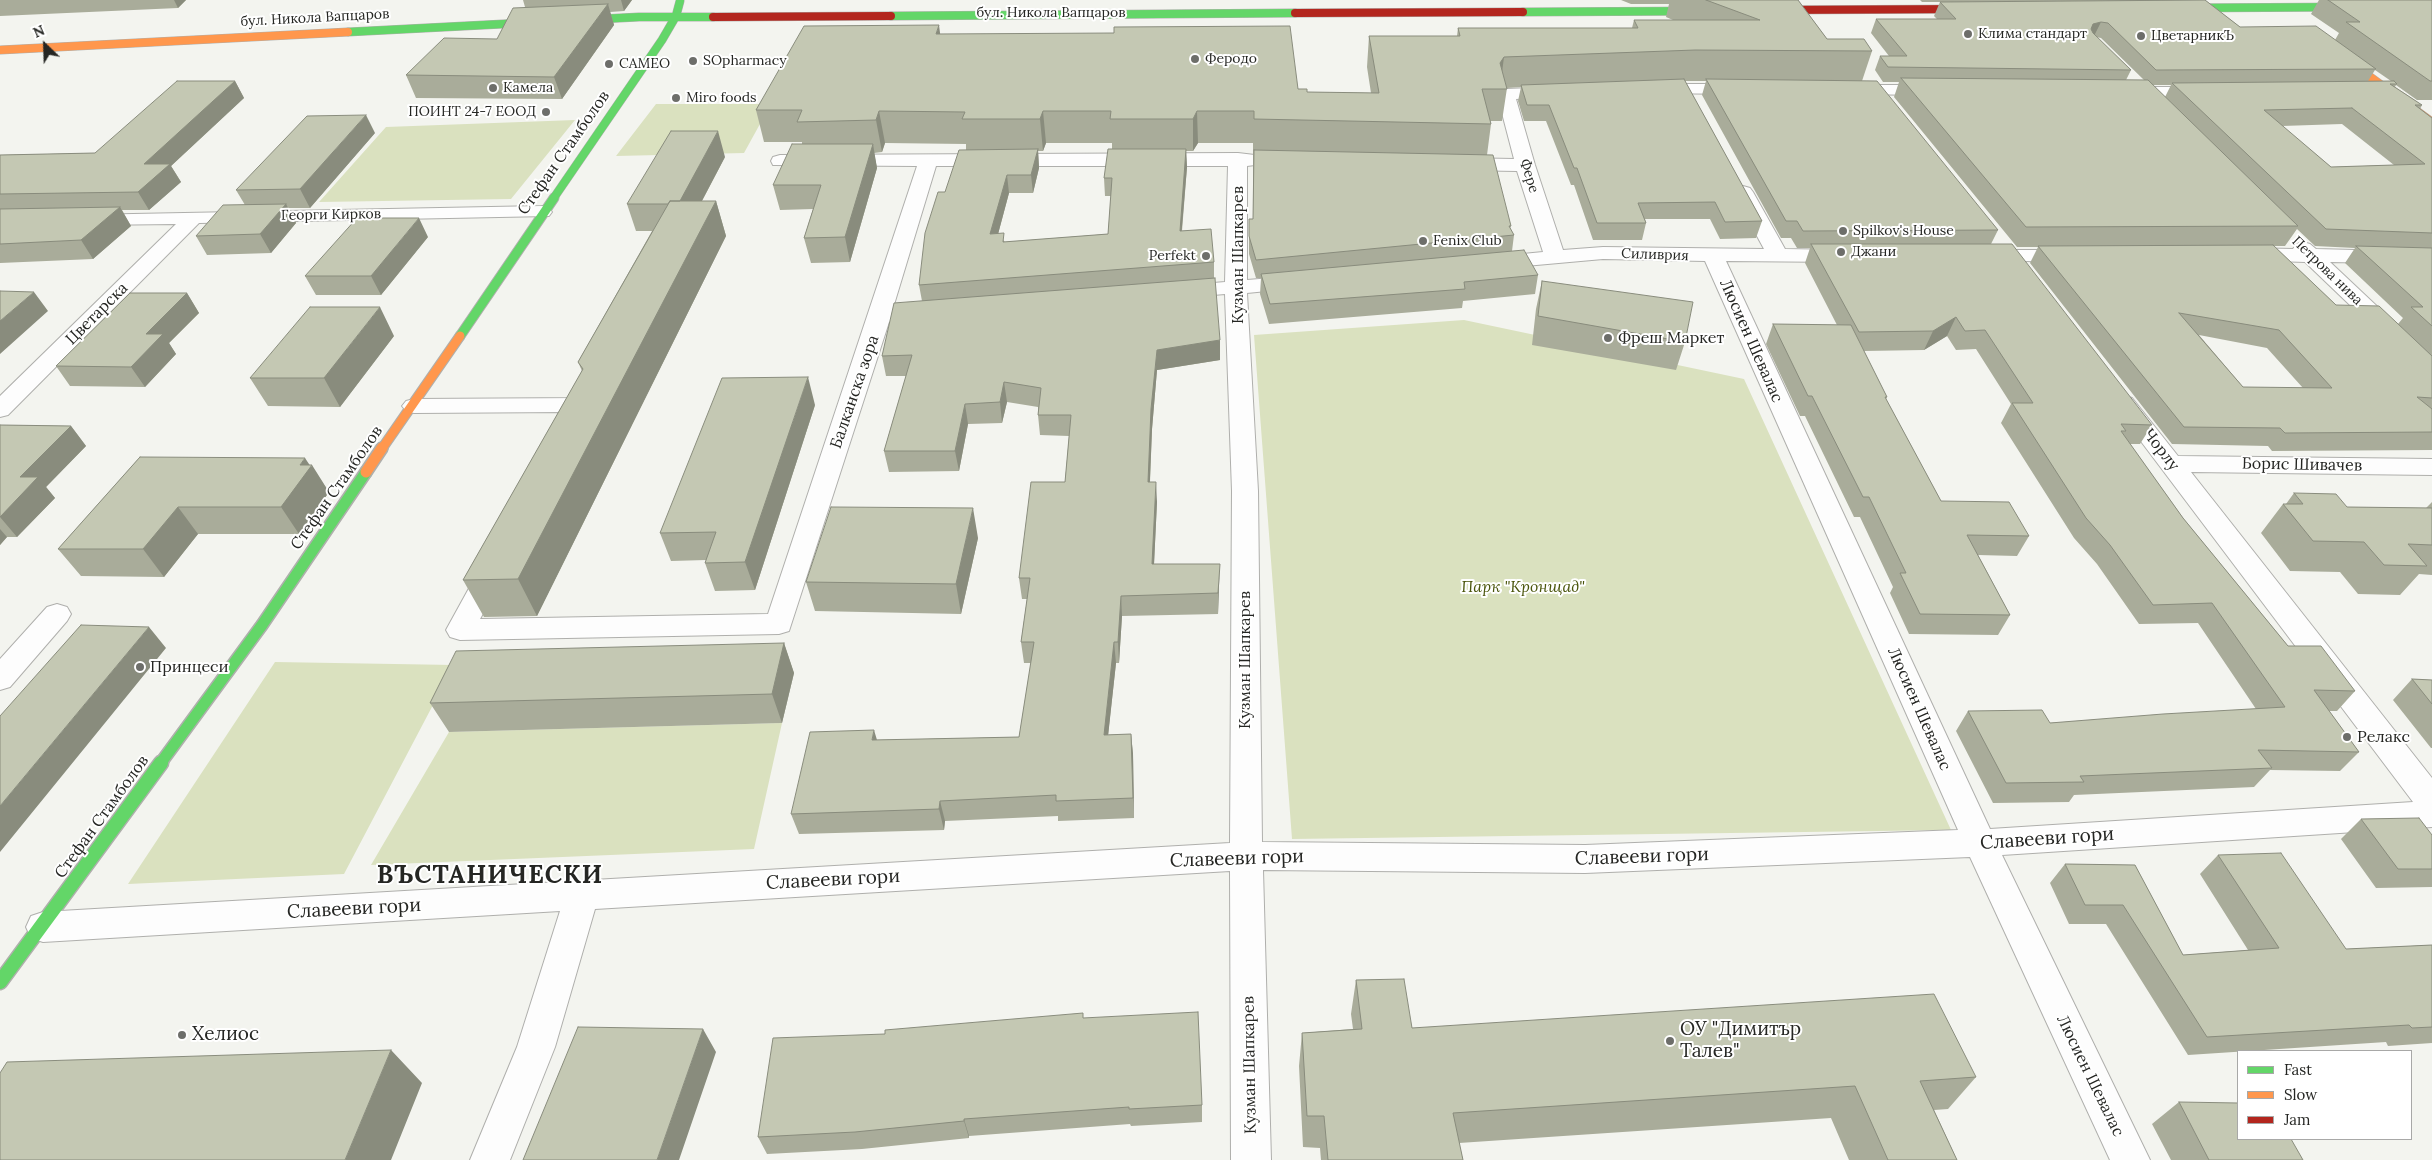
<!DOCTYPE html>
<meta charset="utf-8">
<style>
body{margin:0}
#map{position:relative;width:2432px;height:1160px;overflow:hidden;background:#f3f4ef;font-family:Lora,serif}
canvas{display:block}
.legend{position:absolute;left:2237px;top:1050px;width:175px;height:90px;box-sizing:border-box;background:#fff;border:1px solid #a8a8a7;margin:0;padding:6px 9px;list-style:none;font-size:15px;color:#252623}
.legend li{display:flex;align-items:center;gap:10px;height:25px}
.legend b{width:25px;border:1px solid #a8a8a7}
.north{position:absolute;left:20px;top:20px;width:50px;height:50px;-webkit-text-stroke:4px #fff;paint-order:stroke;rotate:336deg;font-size:14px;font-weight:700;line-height:20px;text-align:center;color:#252623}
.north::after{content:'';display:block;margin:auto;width:18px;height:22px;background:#252623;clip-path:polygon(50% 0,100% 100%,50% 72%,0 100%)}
</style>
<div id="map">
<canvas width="2432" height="1160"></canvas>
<ul class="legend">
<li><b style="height:6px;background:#63d668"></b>Fast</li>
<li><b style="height:6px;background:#ff974d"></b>Slow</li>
<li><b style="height:6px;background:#b3261e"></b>Jam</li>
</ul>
<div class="north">N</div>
</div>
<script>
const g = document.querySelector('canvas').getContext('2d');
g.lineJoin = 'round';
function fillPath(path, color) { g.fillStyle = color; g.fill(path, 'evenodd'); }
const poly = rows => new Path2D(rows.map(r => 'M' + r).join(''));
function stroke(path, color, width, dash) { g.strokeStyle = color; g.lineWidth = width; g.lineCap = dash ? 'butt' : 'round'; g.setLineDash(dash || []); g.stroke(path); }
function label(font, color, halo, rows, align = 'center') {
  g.font = font + ' Lora,serif'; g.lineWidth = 4; g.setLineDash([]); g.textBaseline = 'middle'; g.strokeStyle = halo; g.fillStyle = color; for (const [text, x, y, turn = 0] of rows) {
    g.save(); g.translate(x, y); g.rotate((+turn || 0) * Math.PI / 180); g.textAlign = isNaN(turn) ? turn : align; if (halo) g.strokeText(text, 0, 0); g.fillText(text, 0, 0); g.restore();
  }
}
const green = poly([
 [656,104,771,104,744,153,616,156],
 [575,120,511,199,319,202,386,127],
 [1464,320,1744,379,1951,830,1292,839,1254,335],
 [275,662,454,665,344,874,128,884],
 [782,723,754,849,371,865,449,732]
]);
const street = poly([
 [1652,84,1742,84,1748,85,1751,89,1748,93,1742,94,1646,93,1643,89,1646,85,1652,84],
 [1847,85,1934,85,1940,86,1943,90,1940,94,1934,95,1841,94,1838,90,1841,86,1847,85],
 [1557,87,1563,88,1566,92,1563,96,1516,99,1535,165,1563,250,1603,247,1764,249,1733,192,1736,188,1743,186,1750,188,1753,192,1785,249,1843,250,1850,252,1853,256,1850,260,1843,262,1726,261,1990,829,2413,802,2112,403,2116,398,2124,396,2132,398,2178,456,2432,459,2432,475,2191,472,2432,778,2432,827,2002,855,2150,1160,2110,1160,1970,857,1585,873,1263,870,1271,1160,1231,1160,1230,871,595,909,555,1047,510,1160,470,1160,517,1047,560,911,43,942,31,938,26,927,31,916,43,912,1230,843,1232,491,1225,294,1178,298,1170,297,1167,292,1170,287,1178,286,1225,282,1228,166,936,166,893,308,928,305,936,307,939,312,936,317,928,319,889,322,789,631,779,634,460,640,450,637,446,630,484,561,494,558,504,561,508,568,480,619,768,614,917,166,773,165,771,161,773,157,780,155,1238,153,1263,156,1265,160,1263,164,1247,166,1247,280,1297,276,1305,277,1308,282,1305,287,1297,288,1247,293,1258,491,1262,842,1585,845,1958,830,1705,261,1603,259,1492,269,1485,267,1481,263,1485,259,1492,257,1543,252,1517,171,1459,170,1452,168,1449,164,1452,160,1459,158,1514,159,1497,94,1500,90,1506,89,1557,87],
 [2122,87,2204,87,2210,88,2213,92,2210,96,2204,97,2116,96,2113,92,2116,88,2122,87],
 [542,206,549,208,552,212,549,216,199,223,8,415,0,417,0,396,176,224,89,225,82,223,79,219,82,215,542,206],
 [2303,242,2310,244,2316,249,2432,252,2432,264,2330,262,2432,358,2432,378,2424,376,2305,262,2246,260,2239,258,2236,254,2239,250,2246,248,2293,249,2296,244,2303,242],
 [1984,250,2071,250,2078,252,2081,256,2078,260,2071,262,1977,260,1974,256,1977,252,1984,250],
 [584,398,592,400,596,405,585,424,576,427,567,424,564,419,568,412,414,413,406,411,402,406,406,401,414,399,584,398],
 [57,604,67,607,71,614,67,621,10,687,0,690,0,659,47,607,57,604]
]);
const fastFar3 = poly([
 [2179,8,2353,7],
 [1523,12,1706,11],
 [891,16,1295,13],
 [348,32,639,17,713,17],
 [553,199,662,40,676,16,680,1]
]);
const fastFar2 = poly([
 [460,336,554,198]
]);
const fastFar1 = poly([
 [160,764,262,625,366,472]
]);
const fast = poly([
 [0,982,161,763]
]);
const slowFar2 = poly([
 [0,50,348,32],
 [2340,55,2432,122]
]);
const slowFar1 = poly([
 [381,450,460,336]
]);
const slow = poly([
 [366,472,382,448]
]);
const jam = poly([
 [1769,10,1973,9],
 [1295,13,1523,12],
 [713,17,891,16]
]);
const wall = poly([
 [0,0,186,0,178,8,0,16],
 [523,0,632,0,624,11,610,12,614,25,562,99,416,98,406,75,497,39,525,7],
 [1621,0,1798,0,1827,39,1872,51,1862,81,1998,230,1991,244,2152,425,2140,444,2130,444,2183,518,2288,646,2355,691,2337,711,2329,711,2359,752,2340,771,2270,770,2254,787,2074,795,2069,802,1993,803,1956,731,1968,711,2050,723,2256,709,2198,623,2139,624,2097,564,2074,538,2001,423,2011,404,1976,349,1956,350,1947,336,1924,350,1864,351,1887,397,1886,399,1941,501,2029,536,2017,556,1978,555,2010,615,1998,635,1909,634,1890,593,1893,587,1860,517,1854,517,1805,416,1800,416,1766,344,1773,324,1837,325,1805,263,1810,248,1797,248,1791,238,1781,238,1702,95,1706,81,1685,81,1762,221,1756,238,1720,239,1710,219,1645,219,1646,223,1642,240,1593,240,1574,185,1571,185,1546,121,1524,121,1518,101,1521,87,1507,88,1502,121,1490,121,1491,124,1487,155,1511,226,1510,228,1514,235,1512,251,1538,275,1535,294,1463,301,1462,308,1269,324,1260,294,1261,278,1256,278,1249,254,1249,219,1253,219,1253,143,1198,143,1193,151,1186,151,1187,167,1182,231,1214,262,1214,278,1220,360,1157,370,1152,429,1150,482,1157,502,1154,564,1219,585,1218,614,1122,616,1119,663,1116,663,1108,735,1131,734,1133,754,1134,818,1058,821,1058,816,945,821,944,830,799,834,791,814,877,740,1019,737,1031,663,1024,663,1021,642,1027,599,1022,599,1019,578,1065,482,1069,436,1040,435,1038,415,1038,407,1007,402,1002,423,968,424,959,471,889,472,884,451,906,376,886,376,882,356,922,301,919,285,945,192,966,150,966,144,885,143,882,152,874,153,877,168,850,262,811,263,804,238,813,209,780,210,773,185,802,144,802,142,764,142,756,110,940,34,1298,89,1307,92,1371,93,1367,67,1369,36,1457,36,1458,28,1632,28,1634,20,1673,20,1666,17,1669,4,1631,4],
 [1046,143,1112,143,1112,149,1104,178,1105,196,1111,196,1108,234,1005,242,998,234,1009,193,1033,193,1039,168,1038,151,1043,151],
 [1920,0,2205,0,2240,27,2335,40,2339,33,2311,14,2319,0,2432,0,2432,100,2417,100,2396,85,2395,87,2422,105,2420,109,2432,118,2432,450,2272,451,2268,446,2172,444,2030,263,2038,247,2017,247,1894,97,1899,82,1883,82,1875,70,1880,56,1889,56,1871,33,1876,19,1937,19,1934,16,1940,2,1922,2],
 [2096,37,2101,38,2144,80,2126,80,2131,70],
 [2375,70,2391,81,2368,81],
 [2153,85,2171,85,2165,97],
 [2342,124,2394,165,2331,167,2282,126],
 [2297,229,2315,246,2355,248,2345,263,2403,318,2398,324,2336,305,2274,246,2285,246],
 [2199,335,2267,348,2303,388,2243,387],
 [235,81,244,98,171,166,181,182,149,210,122,210,131,226,93,259,0,263,0,155,95,153],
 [375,133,310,208,288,208,296,223,271,253,207,255,196,236,245,205,236,190],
 [725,157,702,201,716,201,726,236,537,616,484,617,463,580,582,371,578,362,652,231,636,231,627,204],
 [428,237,381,295,316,295,305,276],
 [1542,281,1685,342,1676,370,1532,345,1536,309],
 [187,293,199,313,169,343,176,354,145,387,70,386,56,366],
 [394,336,340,407,268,406,250,378],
 [815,405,755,590,715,591,705,563,706,560,671,561,660,533],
 [0,425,71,426,86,446,46,487,55,498,17,537,7,537,0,545],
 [140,457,310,465,329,492,299,534,198,534,164,577,81,576,58,549],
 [2294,493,2347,507,2426,508,2432,502,2432,575,2419,574,2400,595,2358,594,2340,572,2290,571,2261,533,2283,504,2286,504],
 [978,538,961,614,815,611,806,582],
 [784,643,794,673,782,723,449,732,430,703],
 [2412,679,2432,680,2432,748,2431,748,2393,700],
 [2361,819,2432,835,2432,887,2376,888,2341,839],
 [2218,855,2346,949,2432,945,2432,1043,2388,1046,2386,1042,2188,1055,2106,924,2069,924,2050,883,2065,864,2135,865,2183,955,2248,950,2200,874],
 [1356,980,1412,1028,1976,1077,1948,1109,1934,1110,1957,1160,1849,1160,1831,1118,1459,1143,1463,1160,1321,1160,1320,1148,1303,1147,1299,1066,1302,1033,1353,1029,1351,1014],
 [1084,1018,1202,1105,1202,1122,1131,1126,1130,1124,969,1136,969,1138,862,1149,767,1154,758,1137,885,1034],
 [2179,1102,2303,1160,2171,1160,2152,1124]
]);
const shadedWall = poly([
 [174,0,186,0,178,8],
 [621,0,632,0,624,11],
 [608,4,614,25,562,99,554,77],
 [2101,22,2094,36,2086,38,2093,24],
 [939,25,943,56,936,34],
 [1504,57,1500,88,1500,63],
 [235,81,244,98,171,166,181,182,149,210,138,192,144,164],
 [879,111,885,143,882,152,876,120],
 [1043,111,1046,143,1043,151,1040,119],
 [1197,111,1198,143,1193,151,1193,119],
 [366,115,375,133,310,208,300,189],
 [718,131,725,157,686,231,678,204],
 [873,144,877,168,850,262,845,237],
 [1038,149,1039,168,1033,193,1031,175],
 [1186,149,1187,167,1180,250,1180,231],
 [1007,175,1009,193,993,253,990,234],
 [716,201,726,236,537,616,518,579],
 [286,204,296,223,271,253,260,234],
 [120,207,131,226,93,259,81,240],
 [419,218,428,237,381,295,371,276],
 [34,292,48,311,0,354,0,321],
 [187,293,199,313,169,343,176,354,145,387,131,367,146,334],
 [380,307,394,336,340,407,324,378],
 [1956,317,1947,336,1924,350,1933,331],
 [1220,340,1220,360,1157,370,1152,429,1149,502,1148,482,1151,409,1157,350],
 [808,377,815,405,755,590,745,562],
 [1004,382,1007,402,1002,423,1000,402],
 [965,404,968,424,959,471,955,451],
 [71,426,86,446,46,487,55,498,17,537,0,517,20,477],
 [305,458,311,467,312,465,329,492,299,534,281,507,300,465],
 [1156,482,1157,502,1153,585,1152,564],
 [178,507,198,534,164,577,143,549],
 [973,508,978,538,961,614,956,584],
 [0,529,7,537,0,545],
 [1220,564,1219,585,1218,614,1218,593],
 [1121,596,1122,616,1119,663,1118,642],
 [149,627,166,648,0,852,0,806],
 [1114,642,1116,663,1106,755,1104,735],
 [784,643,794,673,782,723,772,694],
 [874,730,880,750,872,740],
 [1131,734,1133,754,1134,818,1133,798],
 [940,801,945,821,944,830,939,809],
 [703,1029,716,1052,679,1160,657,1160],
 [391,1050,422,1083,391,1160,345,1160],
 [964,1119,969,1136,969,1138,964,1121]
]);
const building = poly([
 [1706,0,1798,0,1827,39,1864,39,1872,51,1695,50,1504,57,1500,63,1507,89,1482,89,1491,124,1254,119,1254,111,1197,111,1193,119,1110,119,1111,111,1043,111,1040,119,962,119,965,112,879,111,876,120,797,122,802,110,756,110,804,26,939,25,936,34,1114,33,1114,27,1290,26,1298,89,1307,89,1307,92,1379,93,1369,36,1460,36,1458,28,1638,28,1634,20,1760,20,1706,0],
 [2205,0,2240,27,2316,26,2376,69,2156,70,2108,23,2101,22,2093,24,2091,29,2093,33,2131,70,1888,67,1880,56,1907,56,1876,19,1956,19,1940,2,2205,0],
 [2328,0,2432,0,2432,81,2430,81,2346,22,2360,22,2328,0],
 [608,4,554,77,406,75,444,38,497,39,513,8,608,4],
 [1901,78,2148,80,2298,226,2026,227,1901,78],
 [1684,79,1762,221,1725,222,1715,202,1638,203,1646,223,1597,223,1577,168,1574,168,1549,105,1527,105,1521,85,1684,79],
 [1706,79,1877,81,1998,230,1803,231,1797,221,1786,221,1706,79],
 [177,81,235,81,144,164,170,164,138,192,0,194,0,155,95,153,177,81],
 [2394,81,2397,84,2390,84,2422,105,2415,105,2432,118,2432,233,2326,229,2172,83,2394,81],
 [2352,108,2425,164,2331,167,2264,110,2352,108],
 [366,115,300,189,236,190,307,116,366,115],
 [671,131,718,131,680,201,670,201,668,204,627,204,671,131],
 [792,144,873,144,845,237,804,238,821,185,773,185,792,144],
 [1038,149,1031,175,1007,175,990,234,1004,233,1003,242,1108,234,1112,178,1104,178,1108,149,1186,149,1180,231,1211,229,1214,262,919,285,925,233,938,192,945,192,959,150,1038,149],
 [1254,150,1493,155,1511,226,1509,226,1514,235,1256,260,1249,236,1249,219,1253,219,1254,150],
 [670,201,716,201,518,579,463,580,583,369,578,362,670,201],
 [286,204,260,234,196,236,223,205,286,204],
 [120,207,81,240,0,244,0,209,120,207],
 [357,218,419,218,371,276,305,276,357,218],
 [1811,244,2012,244,2152,425,2121,424,2126,431,2121,431,2183,518,2288,646,2321,646,2355,691,2314,690,2359,752,2258,750,2272,768,2080,776,2084,782,2006,783,1968,711,2042,710,2050,723,2163,714,2285,707,2212,603,2153,605,2110,545,2086,518,2012,403,2033,403,1985,330,1965,331,1956,317,1933,331,1859,332,1811,244],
 [2273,245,2336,305,2379,306,2432,356,2432,398,2417,397,2432,409,2432,432,2285,433,2280,428,2184,427,2038,246,2273,245],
 [2179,313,2279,330,2332,388,2243,387,2179,313],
 [2356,246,2432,248,2432,326,2411,307,2423,307,2356,246],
 [1524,250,1538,275,1464,282,1465,289,1270,304,1261,274,1524,250],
 [1215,278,1220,340,1157,350,1151,409,1148,482,1156,482,1152,564,1220,564,1218,593,1121,596,1118,642,1114,642,1104,735,1131,734,1133,798,1056,801,1056,795,940,801,939,809,791,814,810,732,874,730,872,740,1019,737,1034,642,1021,642,1030,578,1019,578,1031,482,1065,482,1071,415,1038,415,1041,388,1004,382,1000,402,965,404,955,451,884,451,912,355,882,356,894,303,1215,278],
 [1542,281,1693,302,1685,342,1538,316,1542,281],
 [0,291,34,292,0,321,0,291],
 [130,293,187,293,146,334,163,334,131,367,56,366,130,293],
 [310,307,380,307,324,378,250,378,310,307],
 [1773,324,1851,325,1887,397,1885,397,1941,501,2009,502,2029,536,1967,535,2010,615,1920,614,1900,573,1906,573,1869,497,1863,497,1812,396,1808,396,1773,324],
 [808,377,745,562,705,563,716,532,660,533,722,378,808,377],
 [0,425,71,426,20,477,38,477,0,517,0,425],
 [140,457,305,458,300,465,312,465,281,507,178,507,143,549,58,549,140,457],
 [2294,493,2336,494,2347,507,2432,508,2432,545,2408,544,2427,566,2384,565,2364,542,2313,541,2283,504,2303,504,2294,493],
 [831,507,973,508,956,584,806,582,831,507],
 [81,625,149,627,0,806,0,716,81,625],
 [784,643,772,694,430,703,456,651,784,643],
 [2412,679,2432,680,2432,704,2412,679],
 [2419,818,2432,835,2432,869,2398,869,2361,819,2419,818],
 [2281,853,2346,949,2432,945,2432,1027,2412,1028,2409,1025,2207,1037,2123,905,2085,905,2065,864,2135,865,2183,955,2279,948,2218,855,2281,853],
 [1404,979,1412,1028,1934,994,1976,1077,1920,1081,1957,1160,1888,1160,1855,1086,1453,1113,1463,1160,1328,1160,1324,1116,1307,1116,1302,1033,1362,1029,1356,980,1404,979],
 [1198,1012,1202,1105,1129,1109,1129,1107,964,1119,964,1121,855,1132,758,1137,773,1038,885,1034,885,1030,1083,1013,1083,1018,1198,1012],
 [578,1027,703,1029,657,1160,523,1160,578,1027],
 [391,1050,345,1160,0,1160,0,1073,7,1062,391,1050],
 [2179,1102,2238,1103,2238,1139,2291,1139,2303,1160,2209,1160,2179,1102]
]);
const markers = [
 [1968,34,5,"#6d6e6a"],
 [2141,36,5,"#6d6e6a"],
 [1195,59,5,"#6d6e6a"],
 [693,61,5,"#6d6e6a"],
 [609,64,5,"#6d6e6a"],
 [493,88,5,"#6d6e6a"],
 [676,98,5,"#6d6e6a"],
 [546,112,5,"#6d6e6a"],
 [1843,231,5,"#6d6e6a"],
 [1423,241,5,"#6d6e6a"],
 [1841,252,5,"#6d6e6a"],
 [1206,256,5,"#6d6e6a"],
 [1608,338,5,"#6d6e6a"],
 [140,667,5,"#6d6e6a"],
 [2347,737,5,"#6d6e6a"],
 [182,1035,5,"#6d6e6a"],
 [1670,1041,5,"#6d6e6a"]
];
const farStreetnames = [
 ["бул. Никола Вапцаров",1051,13],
 ["бул. Никола Вапцаров",315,18,-3],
 ["Фере",1529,176,73],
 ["Георги Кирков",331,215,-1],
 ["Силиврия",1655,255,2],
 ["Петрова нива",2327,271,44]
];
const farPoinames = [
 ["Клима стандарт",1978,34],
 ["ЦветарникЪ",2151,36],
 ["Феродо",1205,59],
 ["SOpharmacy",703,61],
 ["CAMEO",619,64],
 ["Камела",503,88],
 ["Miro foods",686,98],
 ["ПОИНТ 24-7 ЕООД",536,112,"right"],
 ["Spilkov's House",1853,231],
 ["Fenix Club",1433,241],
 ["Джани",1851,252],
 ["Perfekt",1196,256,"right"]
];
const streetNames = [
 ["Стефан Стамболов",564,153,-55],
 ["Кузман Шапкарев",1238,255,-90],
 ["Цветарска",97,314,-45],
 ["Люсиен Шевалас",1751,341,66],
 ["Балканска зора",855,392,-71],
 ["Чорлу",2161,450,52],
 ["Борис Шивачев",2302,465,1],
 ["Стефан Стамболов",337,488,-55],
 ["Кузман Шапкарев",1245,660,-90],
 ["Люсиен Шевалас",1919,709,66],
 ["Стефан Стамболов",102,817,-54],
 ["Кузман Шапкарев",1250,1065,-91],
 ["Люсиен Шевалас",2090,1076,64]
];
const poiNames = [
 ["Фреш Маркет",1618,338],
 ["Принцеси",150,667],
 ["Релакс",2357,737]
];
const parkNames = [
 ["Парк \"Кронщад\"",1523,587]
];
const nearStreetnames = [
 ["Славееви гори",2047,839,-4],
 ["Славееви гори",1642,857,-2],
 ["Славееви гори",1237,859,-2],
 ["Славееви гори",833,880,-3],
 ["Славееви гори",354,909,-3]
];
const nearPoinames = [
 ["ОУ \"Димитър",1680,1030],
 ["Талев\"",1680,1052],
 ["Хелиос",192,1035]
];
const nearDistrictnames = [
 ["ВЪСТАНИЧЕСКИ",490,876]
];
fillPath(green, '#dae1bf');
stroke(street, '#afafac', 2);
stroke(fastFar3, '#afafac', 9);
stroke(fastFar2, '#afafac', 11);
stroke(fastFar1, '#afafac', 14);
stroke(fast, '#afafac', 17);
stroke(slowFar2, '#afafac', 9);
stroke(slowFar1, '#afafac', 11);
stroke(slow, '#afafac', 14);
stroke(jam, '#afafac', 9);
fillPath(street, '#fdfdfd');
stroke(fastFar3, '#63d668', 8);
stroke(fastFar2, '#63d668', 9);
stroke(fastFar1, '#63d668', 11);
stroke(fast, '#63d668', 14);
stroke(slowFar2, '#ff974d', 8);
stroke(slowFar1, '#ff974d', 9);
stroke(slow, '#ff974d', 11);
stroke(jam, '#b3261e', 8);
fillPath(wall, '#a9ac9a');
fillPath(shadedWall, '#898c7d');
fillPath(building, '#c4c8b3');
stroke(building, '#898c7d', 1);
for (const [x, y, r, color] of markers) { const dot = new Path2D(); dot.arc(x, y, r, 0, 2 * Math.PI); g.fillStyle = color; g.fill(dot); stroke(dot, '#fff', 2); }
label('14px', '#252623', '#fff', farStreetnames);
label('14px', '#252623', '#fff', farPoinames, 'left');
label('16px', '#252623', '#fff', streetNames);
label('16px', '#252623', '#fff', poiNames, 'left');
label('italic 16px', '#4a550b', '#fff', parkNames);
label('19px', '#252623', '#fff', nearStreetnames);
label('19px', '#252623', '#fff', nearPoinames, 'left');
g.letterSpacing = '1px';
label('bold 25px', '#252623', '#fff', nearDistrictnames);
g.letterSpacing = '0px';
</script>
